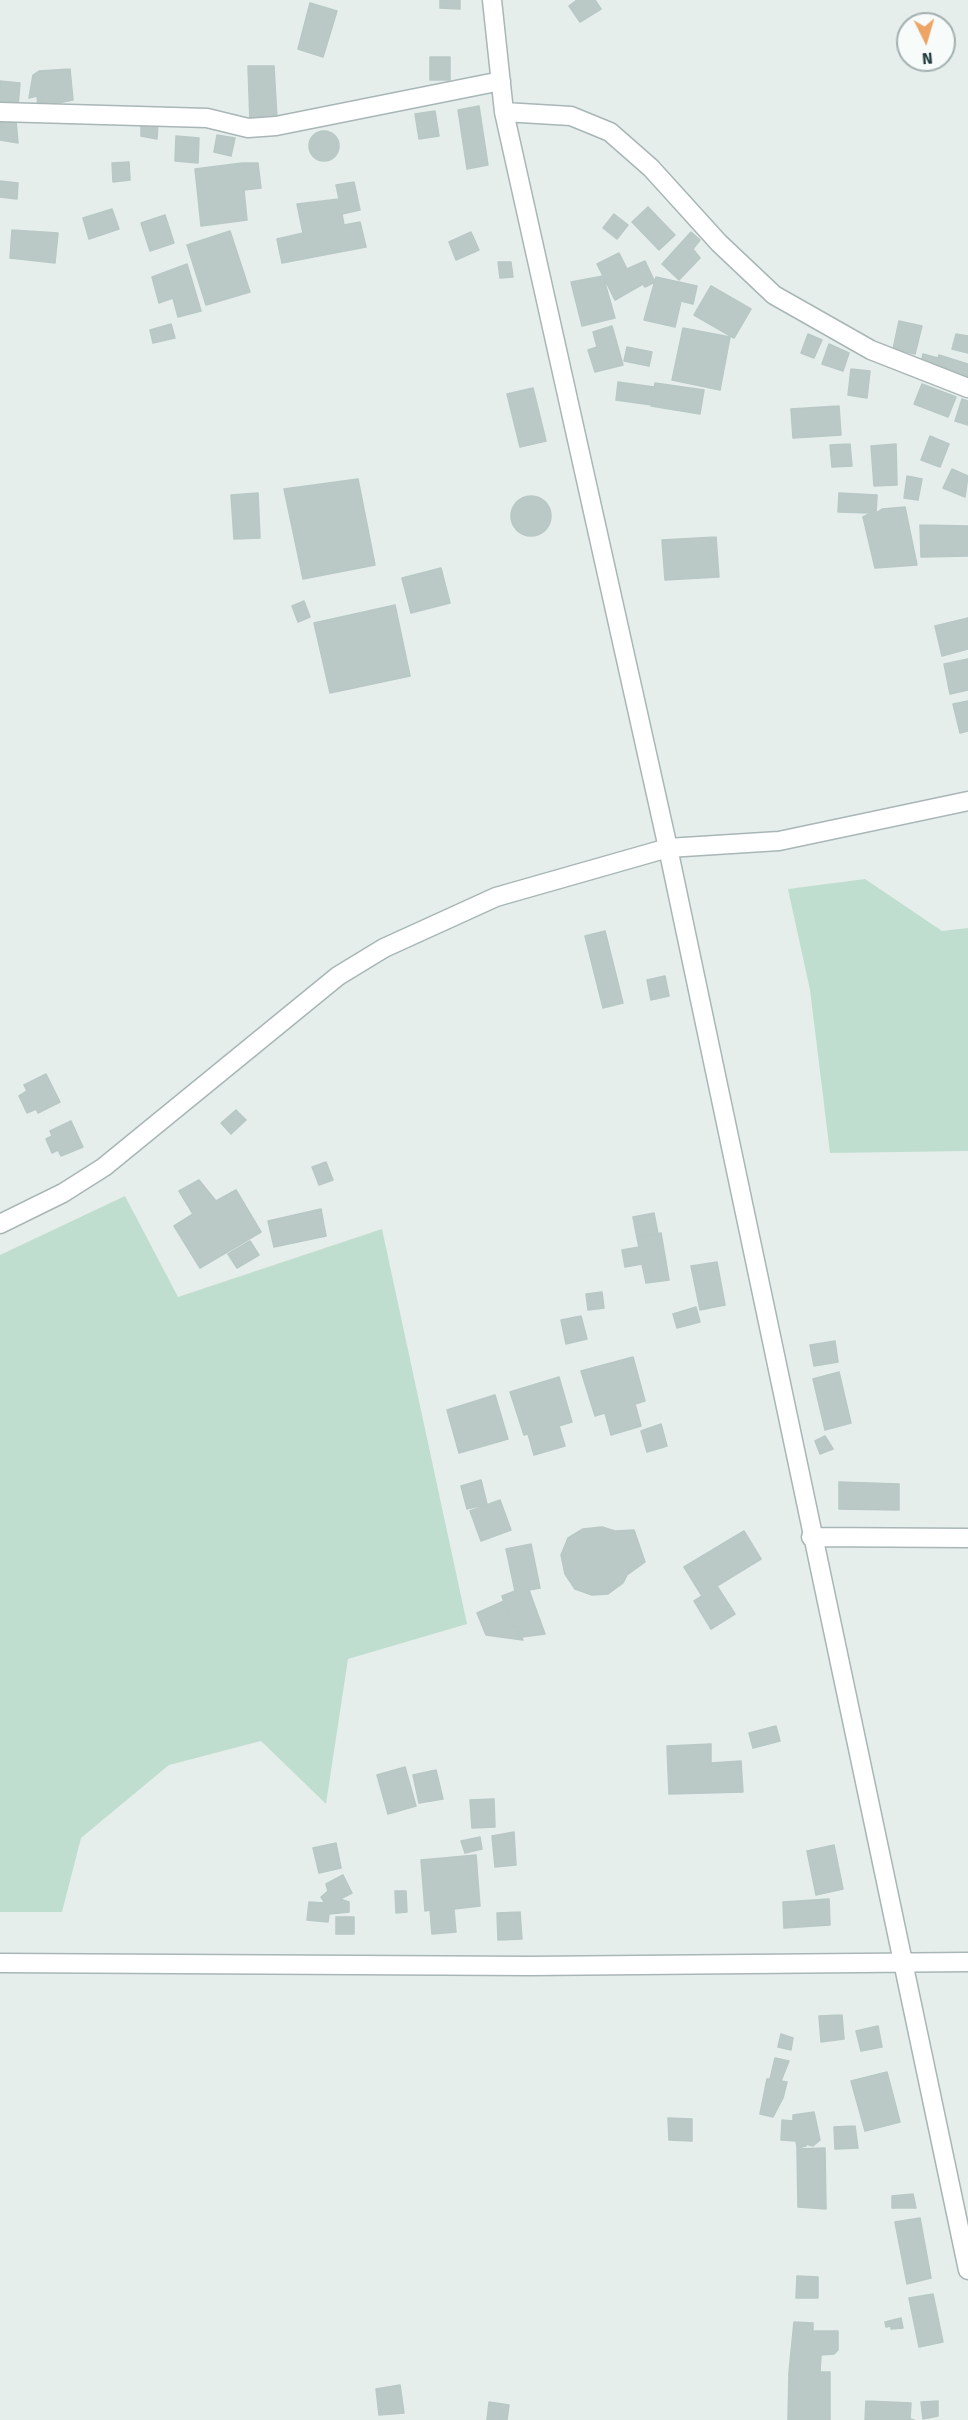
<!DOCTYPE html>
<style>
body{margin:0}
#map{position:relative;width:968px;height:2420px;overflow:hidden;background:#e6eeec;font-family:"Fira Sans",sans-serif}
canvas{display:block}
.north{position:absolute;left:896px;top:12px;width:60px;height:60px;box-sizing:border-box;background:#f7fbf9;border:2px solid #a3b0af;border-radius:50%;rotate:175deg;font-size:16px;font-weight:700;line-height:24px;text-align:center;color:#25403f}
.north::after{content:'';display:block;margin:auto;width:21px;height:27px;background:#eca566;clip-path:polygon(50% 0,100% 100%,50% 72%,0 100%)}
</style>
<div id="map">
<canvas width="968" height="2420"></canvas>
<div class="north">N</div>
</div>
<script>
const g = document.querySelector('canvas').getContext('2d');
g.lineJoin = 'round';
function fillPath(path, color) { g.fillStyle = color; g.fill(path, 'evenodd'); }
const poly = rows => new Path2D(rows.map(r => 'M' + r).join(''));
function stroke(path, color, width, dash) { g.strokeStyle = color; g.lineWidth = width; g.lineCap = dash ? 'butt' : 'round'; g.setLineDash(dash || []); g.stroke(path); }
const green = poly([
 [865,879,942,931,968,928,968,1151,830,1153,810,990,788,889],
 [125,1196,178,1297,382,1229,467,1624,348,1659,326,1804,261,1741,169,1765,81,1838,62,1912,0,1912,0,1255]
]);
const building = poly([
 [440,0,460,0,460,9,440,8,440,0],
 [577,0,595,0,601,9,580,22,569,6,577,0],
 [310,3,337,11,323,57,298,49,310,3],
 [430,57,450,57,450,80,430,80,430,57],
 [248,66,274,66,277,119,250,123,248,66],
 [70,69,73,100,38,107,37,96,29,98,33,75,39,71,70,69],
 [0,81,20,83,18,106,0,106,0,81],
 [479,106,488,165,467,169,458,110,479,106],
 [435,111,439,136,419,139,415,114,435,111],
 [141,120,158,122,157,139,141,136,141,120],
 [16,121,18,143,0,140,0,122,16,121],
 '309 146a15 15 0 1 1 30 0a15 15 0 1 1-30 0Z',
 [217,135,235,138,231,156,214,152,217,135],
 [176,136,199,138,198,163,175,161,176,136],
 [129,162,130,180,113,182,112,163,129,162],
 [242,163,258,163,261,188,244,190,247,220,201,226,195,169,242,163],
 [0,181,18,183,17,199,0,197,0,181],
 [354,182,360,210,342,214,344,225,360,222,366,247,282,263,277,239,303,233,297,204,339,199,336,185,354,182],
 [648,207,675,235,659,250,632,222,648,207],
 [112,209,119,229,89,239,83,218,112,209],
 [614,214,628,225,617,239,603,228,614,214],
 [165,215,174,243,150,251,141,223,165,215],
 [12,230,58,233,55,263,10,258,12,230],
 [230,231,250,292,206,305,187,245,230,231],
 [471,232,479,250,456,260,449,242,471,232],
 [691,232,700,240,693,249,700,258,679,280,662,264,691,232],
 [619,253,627,269,645,261,655,282,645,287,643,284,615,300,597,264,619,253],
 [498,262,511,262,513,277,500,278,498,262],
 [187,264,201,311,178,317,173,298,159,303,152,277,187,264],
 [603,276,615,318,582,326,571,282,603,276],
 [656,277,697,286,693,304,681,301,675,327,644,320,656,277],
 [711,286,751,309,734,338,694,315,711,286],
 [899,321,922,326,915,354,893,349,899,321],
 [171,324,175,338,153,343,150,330,171,324],
 [612,326,623,365,595,372,588,350,597,347,593,332,612,326],
 [683,328,730,337,720,390,672,380,683,328],
 [808,334,822,340,814,358,801,353,808,334],
 [956,334,968,336,968,353,952,349,956,334],
 [829,344,849,353,843,371,822,364,829,344],
 [627,347,652,352,649,366,624,361,627,347],
 [923,354,938,358,939,355,968,364,968,381,920,368,923,354],
 [851,369,870,371,867,398,848,395,851,369],
 [618,382,654,387,652,405,616,400,618,382],
 [655,383,704,390,700,414,651,406,655,383],
 [922,384,956,397,948,417,914,404,922,384],
 [533,388,546,441,520,447,507,394,533,388],
 [962,399,968,401,968,425,955,421,962,399],
 [839,406,841,435,793,438,791,409,839,406],
 [930,436,949,444,940,467,921,460,930,436],
 [850,444,852,466,832,467,830,445,850,444],
 [896,444,897,485,874,486,871,446,896,444],
 [952,469,968,476,965,497,943,488,952,469],
 [907,476,922,479,918,500,904,498,907,476],
 [358,479,375,565,303,579,284,489,358,479],
 [258,493,260,538,234,539,231,495,258,493],
 [839,493,877,495,876,513,882,509,905,507,917,565,875,568,863,517,871,513,838,512,839,493],
 '511 516a20 20 0 1 1 40 0a20 20 0 1 1-40 0Z',
 [920,525,968,526,968,556,921,557,920,525],
 [716,537,719,577,665,580,662,540,716,537],
 [441,568,450,603,411,613,402,578,441,568],
 [304,601,310,617,298,622,292,606,304,601],
 [395,605,410,676,330,693,314,623,395,605],
 [968,618,968,649,942,656,935,626,968,618],
 [968,659,968,690,950,694,944,664,968,659],
 [968,701,968,731,960,733,953,704,968,701],
 [605,931,623,1003,603,1008,585,936,605,931],
 [665,976,669,996,651,1000,647,980,665,976],
 [46,1074,60,1102,38,1113,36,1109,27,1113,19,1096,27,1091,24,1085,46,1074],
 [236,1110,246,1120,231,1134,221,1123,236,1110],
 [71,1121,83,1147,61,1156,58,1150,52,1153,46,1139,52,1136,50,1131,71,1121],
 [326,1162,333,1180,319,1185,312,1167,326,1162],
 [199,1180,216,1201,236,1190,261,1232,200,1268,174,1226,193,1214,179,1191,199,1180],
 [321,1209,326,1236,274,1247,268,1221,321,1209],
 [654,1213,658,1234,637,1238,633,1217,654,1213],
 [661,1233,669,1280,646,1283,642,1264,625,1267,622,1250,639,1247,637,1238,661,1233],
 [250,1241,259,1255,237,1268,228,1254,250,1241],
 [717,1262,725,1305,700,1310,691,1266,717,1262],
 [602,1292,604,1308,588,1310,586,1294,602,1292],
 [696,1307,700,1322,677,1328,673,1314,696,1307],
 [581,1316,587,1339,566,1344,561,1320,581,1316],
 [835,1341,838,1362,814,1366,810,1345,835,1341],
 [633,1357,645,1401,635,1404,641,1426,611,1435,605,1413,595,1416,581,1371,633,1357],
 [839,1372,851,1423,825,1430,813,1379,839,1372],
 [559,1377,572,1422,559,1426,565,1446,534,1455,528,1434,524,1435,510,1392,559,1377],
 [495,1395,508,1439,459,1453,447,1410,495,1395],
 [661,1424,667,1446,647,1452,641,1431,661,1424],
 [825,1436,833,1449,820,1454,815,1441,825,1436],
 [481,1480,487,1504,467,1509,461,1486,481,1480],
 [839,1482,899,1484,899,1510,839,1509,839,1482],
 [500,1500,511,1530,481,1541,470,1511,500,1500],
 [602,1527,615,1531,634,1530,645,1562,627,1575,623,1583,608,1594,592,1595,575,1589,565,1574,561,1555,568,1538,583,1529,602,1527],
 [744,1531,761,1559,717,1586,735,1614,711,1629,694,1601,702,1596,684,1567,744,1531],
 [531,1544,540,1588,529,1590,545,1634,522,1637,516,1626,512,1627,502,1596,515,1591,506,1549,531,1544],
 [504,1601,512,1627,516,1626,523,1640,486,1635,477,1613,504,1601],
 [776,1726,780,1741,753,1748,749,1733,776,1726],
 [711,1744,711,1763,741,1761,743,1792,669,1794,667,1746,711,1744],
 [405,1767,416,1806,388,1814,377,1775,405,1767],
 [436,1770,443,1799,419,1803,413,1775,436,1770],
 [494,1799,495,1827,472,1828,470,1800,494,1799],
 [514,1832,516,1865,495,1867,492,1836,514,1832],
 [480,1837,482,1849,465,1853,461,1841,480,1837],
 [336,1843,341,1868,319,1873,313,1848,336,1843],
 [834,1845,843,1889,816,1895,807,1851,834,1845],
 [476,1855,480,1906,454,1909,456,1932,432,1934,430,1910,425,1911,421,1860,476,1855],
 [343,1875,352,1893,340,1899,349,1902,349,1912,329,1914,328,1922,307,1920,309,1902,325,1903,321,1897,328,1891,326,1884,343,1875],
 [395,1891,406,1891,407,1912,396,1913,395,1891],
 [829,1899,830,1925,784,1928,783,1902,829,1899],
 [520,1912,522,1939,498,1940,497,1913,520,1912],
 [336,1917,354,1917,354,1934,336,1934,336,1917],
 [842,2015,844,2039,821,2042,819,2016,842,2015],
 [878,2026,882,2047,861,2051,856,2031,878,2026],
 [781,2034,793,2038,791,2050,778,2047,781,2034],
 [775,2058,789,2061,781,2081,787,2082,783,2098,773,2117,760,2114,767,2079,770,2079,775,2058],
 [887,2072,900,2122,865,2131,851,2081,887,2072],
 [814,2112,820,2140,813,2146,806,2144,806,2146,797,2148,796,2141,781,2140,782,2120,793,2121,793,2115,814,2112],
 [668,2118,692,2119,692,2141,669,2140,668,2118],
 [855,2126,858,2148,835,2149,834,2127,855,2126],
 [825,2148,826,2209,798,2207,797,2149,825,2148],
 [913,2194,916,2208,892,2208,892,2196,913,2194],
 [920,2218,931,2278,907,2284,895,2222,920,2218],
 [797,2276,818,2277,818,2298,796,2298,797,2276],
 [933,2294,943,2342,919,2347,909,2298,933,2294],
 [901,2318,903,2328,891,2329,891,2326,886,2327,885,2322,901,2318],
 [794,2322,813,2323,813,2331,838,2331,838,2350,834,2354,821,2355,820,2372,830,2372,830,2420,788,2420,789,2372,794,2322],
 [400,2385,404,2413,379,2415,376,2389,400,2385],
 [866,2401,911,2403,910,2419,914,2420,865,2420,866,2401],
 [938,2401,938,2416,923,2419,921,2402,938,2401],
 [489,2402,509,2405,507,2420,487,2420,489,2402]
]);
const street = poly([
 [492,0,504,112,668,848,968,2270],
 [0,112,207,118,248,128,276,126,501,81],
 [504,112,571,116,610,132,651,168,719,243,774,295,871,350,968,388],
 [0,1224,63,1193,104,1167,338,976,384,948,496,897,668,848,779,841,968,801],
 [811,1537,968,1538],
 [0,1963,530,1966,968,1962]
]);
fillPath(green, '#c0decf');
fillPath(building, '#bbc9c6');
stroke(building, '#b8c8c5', 1.5);
stroke(street, '#a8b6b5', 21);
stroke(street, '#fff', 18);
</script>
